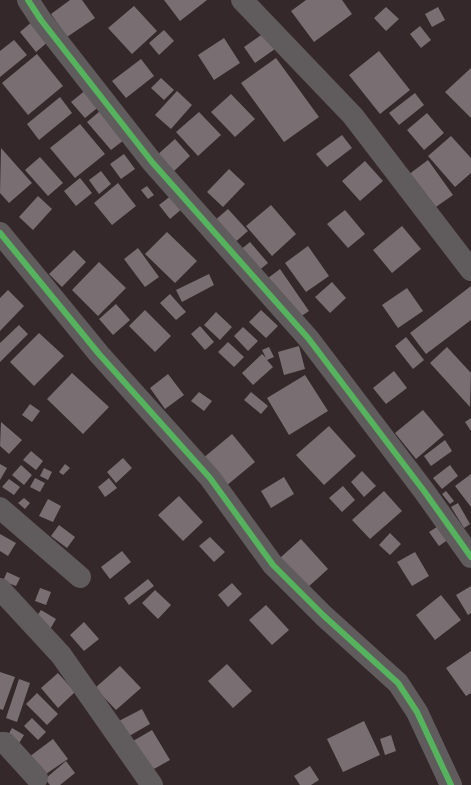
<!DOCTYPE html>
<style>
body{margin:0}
canvas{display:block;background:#34282b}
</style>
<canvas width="471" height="785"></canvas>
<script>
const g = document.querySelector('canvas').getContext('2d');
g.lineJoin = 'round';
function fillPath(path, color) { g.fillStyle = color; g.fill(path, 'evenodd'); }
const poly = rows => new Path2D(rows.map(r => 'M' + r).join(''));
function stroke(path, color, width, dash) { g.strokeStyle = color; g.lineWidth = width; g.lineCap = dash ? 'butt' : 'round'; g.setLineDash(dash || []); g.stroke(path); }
const building = poly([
 [70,0,82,0,95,18,67,37,51,14],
 [164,0,207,0,180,21],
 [306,0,342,0,352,14,314,42,291,11],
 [134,6,157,31,132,54,108,28],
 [386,7,399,19,386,31,374,18],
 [438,7,445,20,432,27,425,14],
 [33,21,49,41,36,52,20,32],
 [420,26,431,40,421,48,410,34],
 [164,30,174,41,159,55,149,43],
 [264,33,275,49,255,63,244,47],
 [224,38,240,63,214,80,198,55],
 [14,40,27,55,0,77,0,51],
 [379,51,410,90,380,114,349,75],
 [37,54,63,86,28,115,2,83],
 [276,58,319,117,284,142,241,83],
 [141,59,154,76,126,98,112,81],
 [471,68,471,118,445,92],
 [161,78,174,90,164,100,151,88],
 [87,89,101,105,85,118,71,102],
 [177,91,192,105,171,129,155,115],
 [415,93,424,105,399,125,389,113],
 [231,94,255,119,235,137,211,112],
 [60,97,72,113,39,140,27,124],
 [100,111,124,140,111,150,87,122],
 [199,112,221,135,198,156,176,132],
 [427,113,444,133,424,150,407,130],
 [80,124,105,154,75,178,50,148],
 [342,135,352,148,327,167,316,154],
 [451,136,471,158,471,173,455,187,428,156],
 [175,139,190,156,172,173,156,156],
 [1,148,32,183,9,203,0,193],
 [124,154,135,169,121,179,110,164],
 [40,157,63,183,48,196,25,170],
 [428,160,453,195,433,209,408,175],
 [365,161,383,181,360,201,342,181],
 [229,169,245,184,223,207,207,192],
 [101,171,111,184,99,194,89,180],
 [80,178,92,193,76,206,64,191],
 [118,183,136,206,112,225,94,203],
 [147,186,154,195,148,199,141,190],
 [172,195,183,208,170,219,159,205],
 [38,196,52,209,33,230,19,217],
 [271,205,296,234,272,256,246,226],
 [228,209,248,231,233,244,213,222],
 [345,210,365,234,348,248,327,224],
 [402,226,421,249,392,273,373,250],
 [167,232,197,261,175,283,145,254],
 [250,242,268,263,257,272,239,251],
 [308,246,329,276,306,292,285,263],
 [138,248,159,277,145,287,124,259],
 [74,250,86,262,62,287,49,274],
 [99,262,126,288,98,316,72,290],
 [280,269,309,311,297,319,268,278],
 [209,274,214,285,182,302,176,290],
 [332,282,346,298,330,313,315,297],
 [471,286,471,320,426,354,410,333],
 [407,288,423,311,398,328,382,305],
 [8,290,24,306,0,331,0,298],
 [170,294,186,312,176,320,160,303],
 [116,304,130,320,113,335,99,319],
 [145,310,171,336,155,352,129,326],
 [261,310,278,326,266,338,249,322],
 [216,312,232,327,220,340,204,325],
 [19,325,28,334,0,362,0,343],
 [200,326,214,342,205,350,191,334],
 [243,327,258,341,248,351,234,336],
 [39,333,64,356,34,386,10,362],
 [406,337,424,360,413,369,395,346],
 [228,342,244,357,234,367,218,352],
 [299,346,305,369,284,375,278,352],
 [269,347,274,357,267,360,273,367,253,385,242,373,262,354,266,358,262,350],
 [447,347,471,373,470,407,430,363],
 [394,371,407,388,386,404,373,388],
 [72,373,109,407,83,434,47,399],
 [168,374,184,395,165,409,150,388],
 [305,375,328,411,289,435,267,398],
 [199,392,212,401,204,411,191,401],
 [251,392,268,406,261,414,244,400],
 [30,404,40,411,32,422,22,415],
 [423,410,444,435,416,459,395,433],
 [471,418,471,431,465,422],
 [1,422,22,440,9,454,0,446],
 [329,426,356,456,324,485,296,455],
 [232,434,255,462,226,486,202,459],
 [445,440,452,451,431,466,424,456],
 [31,451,43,461,36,470,23,460],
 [123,458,132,468,116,483,107,472],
 [0,464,7,468,0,480],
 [65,464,70,468,63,475,59,472],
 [21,465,32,475,24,485,12,475],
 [450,465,458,476,442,489,433,478],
 [44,468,52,472,48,480,40,476],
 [362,471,376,486,364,497,351,482],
 [471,474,471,507,455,486],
 [284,477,294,494,271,508,261,491],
 [35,478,45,483,40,492,30,487],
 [109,478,117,488,105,497,98,487],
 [9,479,20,487,14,495,2,487],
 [343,486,355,500,342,512,329,498],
 [384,491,402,511,370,539,352,520],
 [446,491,454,501,450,504,442,494],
 [179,496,203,522,183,541,158,515],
 [24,498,30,503,25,509,18,503],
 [48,499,61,506,53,522,39,516],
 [458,503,470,524,464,528,451,507],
 [59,525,75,537,67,548,51,536],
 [440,525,449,539,439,546,429,532],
 [390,533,401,544,390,555,379,545],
 [0,534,16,543,8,556,0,551],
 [210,537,225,552,214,562,199,546],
 [301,539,328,569,307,588,280,558],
 [122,551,131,562,110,579,101,567],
 [415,552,429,576,412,586,397,562],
 [7,572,20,578,16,586,3,581],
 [148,579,154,586,129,605,124,598],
 [232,583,242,594,228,607,218,595],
 [471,586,471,613,468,615,456,595],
 [40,588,51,592,46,605,35,601],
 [155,590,171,605,158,619,142,603],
 [441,595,461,620,435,640,416,615],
 [266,605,289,630,272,645,249,620],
 [41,610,56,619,49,631,33,622],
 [84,622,99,639,84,651,70,635],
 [471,651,471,693,466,696,446,668],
 [227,664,252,691,233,708,208,681],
 [120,666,141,688,116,710,95,688],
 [0,672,15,677,3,710,0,709],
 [58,673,75,692,58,708,41,688],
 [19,679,30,683,17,722,6,718],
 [37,693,58,714,47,725,26,704],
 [142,709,150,724,124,739,115,723],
 [32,718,46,732,38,740,24,726],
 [364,721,380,755,343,772,327,739],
 [12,728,24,735,18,745,6,739],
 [152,730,170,760,145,774,128,744],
 [391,735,396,751,385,755,380,739],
 [53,739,68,759,43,776,29,757],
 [66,761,75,773,60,785,50,785,45,779],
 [310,766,319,780,311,785,300,785,294,776]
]);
const minor = poly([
 [28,0,41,20,152,162,308,338,424,491,471,557],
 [242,0,353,116,471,270],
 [0,233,99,354,210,478,273,565,324,616,398,683,417,712,451,785],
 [0,508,80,577],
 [0,589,61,655,152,785],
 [0,743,5,743,37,778]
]);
const cycleway = poly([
 [28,0,41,20,152,162,308,338,424,491,471,557],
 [0,233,99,354,210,478,273,565,324,616,398,683,417,712,451,785]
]);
fillPath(building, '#796e71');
stroke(minor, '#605b5c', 22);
stroke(cycleway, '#56b35d', 6);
</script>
